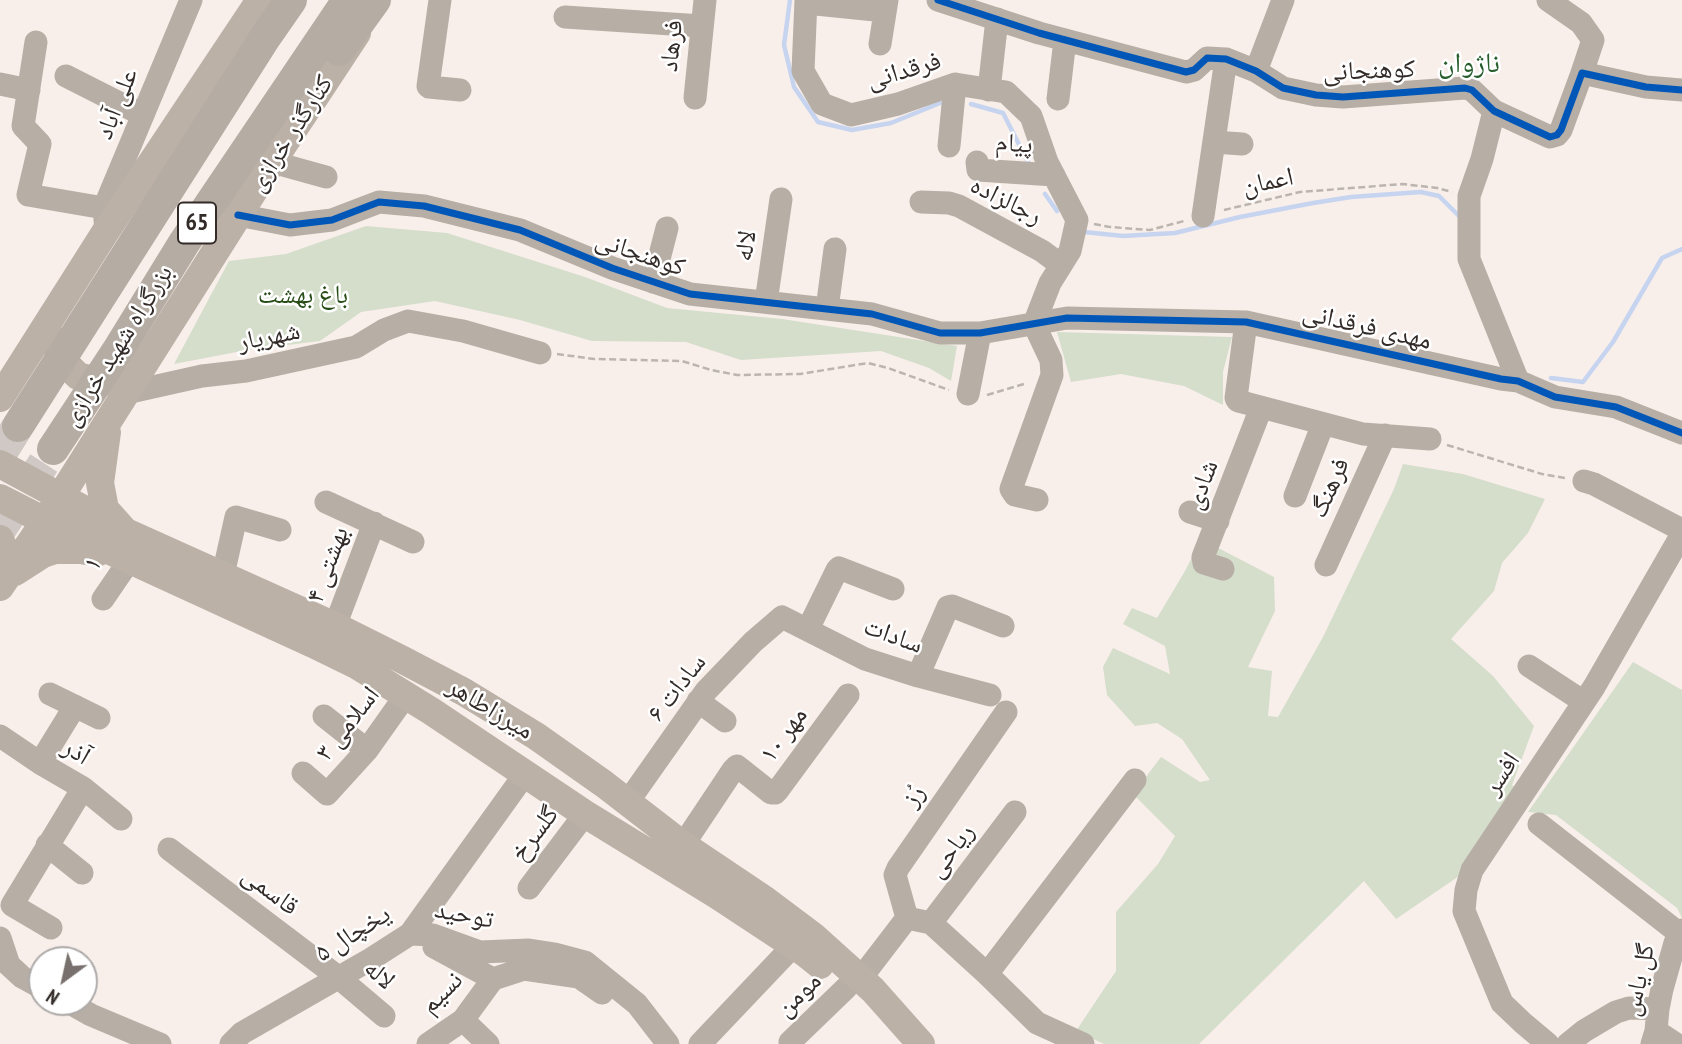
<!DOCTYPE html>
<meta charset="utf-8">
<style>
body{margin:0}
#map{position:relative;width:1682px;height:1044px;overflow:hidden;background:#f8efeb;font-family:"PT Sans Narrow",sans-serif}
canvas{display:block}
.north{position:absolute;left:28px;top:946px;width:70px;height:70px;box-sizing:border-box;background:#fff;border:2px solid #adaaa9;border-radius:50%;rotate:213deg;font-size:19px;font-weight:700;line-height:28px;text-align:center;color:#322b28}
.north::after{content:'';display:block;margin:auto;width:24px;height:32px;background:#77706c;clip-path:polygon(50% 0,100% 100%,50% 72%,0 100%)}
</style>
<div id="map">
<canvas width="1682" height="1044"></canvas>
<div class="north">N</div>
</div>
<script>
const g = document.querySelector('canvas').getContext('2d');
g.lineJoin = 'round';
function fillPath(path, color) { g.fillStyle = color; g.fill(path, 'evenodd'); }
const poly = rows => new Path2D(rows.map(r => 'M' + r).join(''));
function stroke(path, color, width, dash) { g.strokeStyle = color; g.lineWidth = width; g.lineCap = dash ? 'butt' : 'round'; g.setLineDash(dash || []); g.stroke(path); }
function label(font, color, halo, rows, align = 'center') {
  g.font = font + ' "PT Sans Narrow","Noto Naskh Arabic",sans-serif'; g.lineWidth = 5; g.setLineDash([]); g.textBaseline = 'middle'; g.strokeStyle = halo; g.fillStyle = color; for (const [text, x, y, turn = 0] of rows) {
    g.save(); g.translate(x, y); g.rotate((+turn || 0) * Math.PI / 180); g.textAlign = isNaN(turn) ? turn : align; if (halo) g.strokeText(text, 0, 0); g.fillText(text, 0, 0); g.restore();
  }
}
const green = poly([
 [366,226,447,233,585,277,667,308,782,319,957,346,951,381,929,368,881,351,741,360,686,342,592,341,520,320,435,301,361,312,320,341,247,350,174,364,229,261,286,254],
 [1057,332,1232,337,1223,372,1223,405,1184,386,1121,374,1071,382],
 [1403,464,1463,474,1545,499,1528,533,1502,563,1494,591,1451,639,1493,676,1534,726,1512,785,1518,790,1465,872,1396,919,1364,881,1199,1044,1104,1044,1076,1031,1116,971,1116,912,1158,864,1175,836,1133,794,1161,757,1200,782,1210,780,1182,739,1157,723,1135,726,1107,695,1103,667,1113,648,1170,674,1165,646,1123,624,1132,608,1157,618,1185,571,1201,539,1274,577,1275,611,1248,667,1272,671,1268,716,1278,717,1323,637,1394,489],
 [1633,662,1682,690,1682,918,1677,908,1556,815,1528,812]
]);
const stream = poly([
 [790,0,784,45,794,87,818,122,852,130,891,123,940,103],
 [971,104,1003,113,1028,162],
 [1045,194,1057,211],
 [1084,232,1123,236,1175,233,1240,217,1313,203,1351,197,1421,192,1439,196,1460,217],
 [1551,378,1583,382,1613,342,1662,258,1682,249]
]);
const highwayTunnel = poly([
 [0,455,18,426],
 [0,530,53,449]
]);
const path = poly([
 [1224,210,1300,192,1403,184,1437,188,1452,192],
 [1094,224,1110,227,1150,230,1184,221],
 [557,354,594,359,682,361,711,370,737,375,800,374,868,363,888,368,949,390],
 [987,395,1027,383],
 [1447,445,1542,474,1565,478]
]);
const minor = poly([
 [440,0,428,86,429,87,460,90],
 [806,0,803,71,822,104,851,115,898,104,955,84,1006,92,1031,116,1047,162,1077,220,1070,251,1050,283,1034,324,1051,360,1052,375,1011,489,1015,495,1037,500],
 [938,0,1039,33,1186,72,1194,70,1207,58,1226,59,1256,71,1283,88,1316,95,1343,97,1465,88,1472,90,1494,111,1550,137,1557,135,1561,130,1582,73,1646,87,1682,90],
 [1548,0,1581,23,1593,40,1582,73],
 [806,3,885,11],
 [565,17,702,26],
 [36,42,23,126,40,144,28,195,104,208],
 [880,44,887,0],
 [1256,71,1283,0],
 [66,76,143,115],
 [0,84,29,90],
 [989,90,997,19],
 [695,98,705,0],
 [1058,99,1065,40],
 [1494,111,1482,159,1469,196,1469,259,1518,381],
 [1214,142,1242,144],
 [949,146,955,84],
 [272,162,326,177],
 [977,162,978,170,1054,175],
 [921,202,949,203,959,206,1042,251,1061,265],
 [238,215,290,225,332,220,379,202,424,206,520,230,612,268,690,294,872,314,940,333,980,333,1067,318,1246,322,1501,379,1518,381,1555,397,1616,407,1682,433],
 [1203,216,1226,59],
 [106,231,104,208,191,0],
 [653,282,667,228],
 [766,302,781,199],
 [827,309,835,249],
 [1246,322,1236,398,1238,401,1363,434,1430,439],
 [126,393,202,376,246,371,356,347,384,330,408,321,463,331,540,353],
 [968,394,980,333],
 [1584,481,1594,484,1682,530],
 [1295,496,1323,424],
 [326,502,413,542],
 [1190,512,1218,521],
 [1326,565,1385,435],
 [1223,569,1204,563,1203,557,1261,408],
 [223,575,236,517,280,530],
 [103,599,129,561],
 [335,626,374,523],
 [808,629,837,570,839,568,893,589],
 [1529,666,1584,702],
 [918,676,948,607,952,606,1003,626],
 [50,694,99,718],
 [698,701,725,721],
 [324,716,367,750],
 [0,736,40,763,83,788,121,819],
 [40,763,75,706],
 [303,773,327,794,367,750,406,695],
 [627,803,706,691,753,642,782,617,865,659,918,676,990,695],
 [1539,824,1680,934],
 [47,845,82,873],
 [683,845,733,770,737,766,771,793,775,793,778,790,848,695],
 [169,849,338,977,384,1016],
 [529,888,585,814],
 [907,918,895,875,898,868,1006,712],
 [907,918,931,923,987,974,1037,1023,1083,1044],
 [931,923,1015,812],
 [51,928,12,905,83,788],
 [410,934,433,935,480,952,529,950,555,954,585,962,637,1004,668,1044],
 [0,938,9,965,22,977,42,988],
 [434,947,493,979,524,969,579,977,602,993],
 [987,974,1135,780],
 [861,978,907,918],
 [68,1002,91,1015,160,1044],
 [463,1020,488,1044],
 [1656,1031,1676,1044],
 [790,1042,846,988],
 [231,1044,242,1033,371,959,410,934,525,774],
 [428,1044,463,1020,493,979],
 [700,1044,794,945],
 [1548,1044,1523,1023,1502,1003,1464,911,1466,890,1472,870,1594,687,1682,534],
 [1568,1044,1584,1031,1616,1012,1629,1008,1658,1009],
 [1652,1044,1656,1031,1658,1009,1662,989,1675,943,1682,930]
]);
const major = poly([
 [52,338,63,361,78,376,101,382,120,380],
 [0,398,106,231,260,0],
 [107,432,100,483,105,509,122,528],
 [0,464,126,532,335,626,403,660,464,692,536,736,604,784,683,845,765,900,813,936,873,990,921,1044],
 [0,498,45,521,313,644,358,666,431,711,585,814,717,895,805,953,820,965],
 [0,539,4,549,3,565,0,577],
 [15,572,43,554,55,550,81,550,97,553],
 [0,587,45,521,272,162,357,33]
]);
const highway = poly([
 [339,50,375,0],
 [18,426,266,36,291,0],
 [53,449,120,347,184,243,348,0]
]);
const cycleway = poly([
 [938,0,1039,33,1186,72,1194,70,1207,58,1226,59,1256,71,1283,88,1316,95,1343,97,1465,88,1472,90,1494,111,1550,137,1557,135,1561,130,1582,73,1646,87,1682,90],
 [238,215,290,225,332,220,379,202,424,206,520,230,612,268,690,294,872,314,940,333,980,333,1067,318,1246,322,1501,379,1518,381,1555,397,1616,407,1682,433]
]);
const shields = [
 [197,223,38]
];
const shieldNames = [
 ["65",197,223]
];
const streetNames = [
 ["فرهاد",672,46,-84],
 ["فرقدانی",904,71,-16],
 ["کوهنجانی",1369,71,-2],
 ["علی آباد",117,104,-68],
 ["کنارگذر خرازی",291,134,-57],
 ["پیام",1014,144,4],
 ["اعمان",1268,182,-12],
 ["رجالزاده",1006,201,27],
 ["لاله",746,246,-81],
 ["کوهنجانی",640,254,19],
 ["مهدی فرقدانی",1367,327,13],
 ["شهریار",269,337,-11],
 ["بزرگراه شهید خرازی",118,346,-58],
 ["شادی",1202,485,-69],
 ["فرهنگ",1330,488,-66],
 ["۱",93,564,-56],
 ["بهشتی ۴",328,565,-70],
 ["سادات",893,636,20],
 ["سادات ۶",677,688,-52],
 ["میرزاطاهر",490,709,31],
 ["اسلامی ۳",348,724,-52],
 ["مهر ۱۰",784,735,-54],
 ["آذر",76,752,31],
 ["افسر",1502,774,-57],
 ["رُز",914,796,-55],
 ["گلسرخ",535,834,-53],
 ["ریاحی",951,851,-53],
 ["قاسمی",270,891,37],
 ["توحید",464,915,11],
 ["یخچال ۵",353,934,-32],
 ["لاله",379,975,41],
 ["گل یاس",1639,980,-77],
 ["نسیم",442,993,-45],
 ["مومن",799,995,-44]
];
const parkNames = [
 ["باغ بهشت",303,296]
];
const neighbourhoodNames = [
 ["ناژوان",1469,64]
];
fillPath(green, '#d5ddcb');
stroke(stream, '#c6d4f0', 4.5);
stroke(highwayTunnel, '#d0c8c4', 32, [32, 16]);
stroke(path, '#bcb5af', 2.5, [7, 3.5]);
stroke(minor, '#b7aea5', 23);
stroke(major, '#bbb1a7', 28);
stroke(highway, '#b5aca3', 32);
stroke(cycleway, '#0057b8', 7);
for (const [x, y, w] of shields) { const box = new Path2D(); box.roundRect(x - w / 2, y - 20.5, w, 41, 5); g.fillStyle = '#fff'; g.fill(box); stroke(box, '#322b28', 2); }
label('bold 24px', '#322b28', null, shieldNames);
label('26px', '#322b28', '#fff', streetNames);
label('26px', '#274c15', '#fff', parkNames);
label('28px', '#265d2a', '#fff', neighbourhoodNames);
</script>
